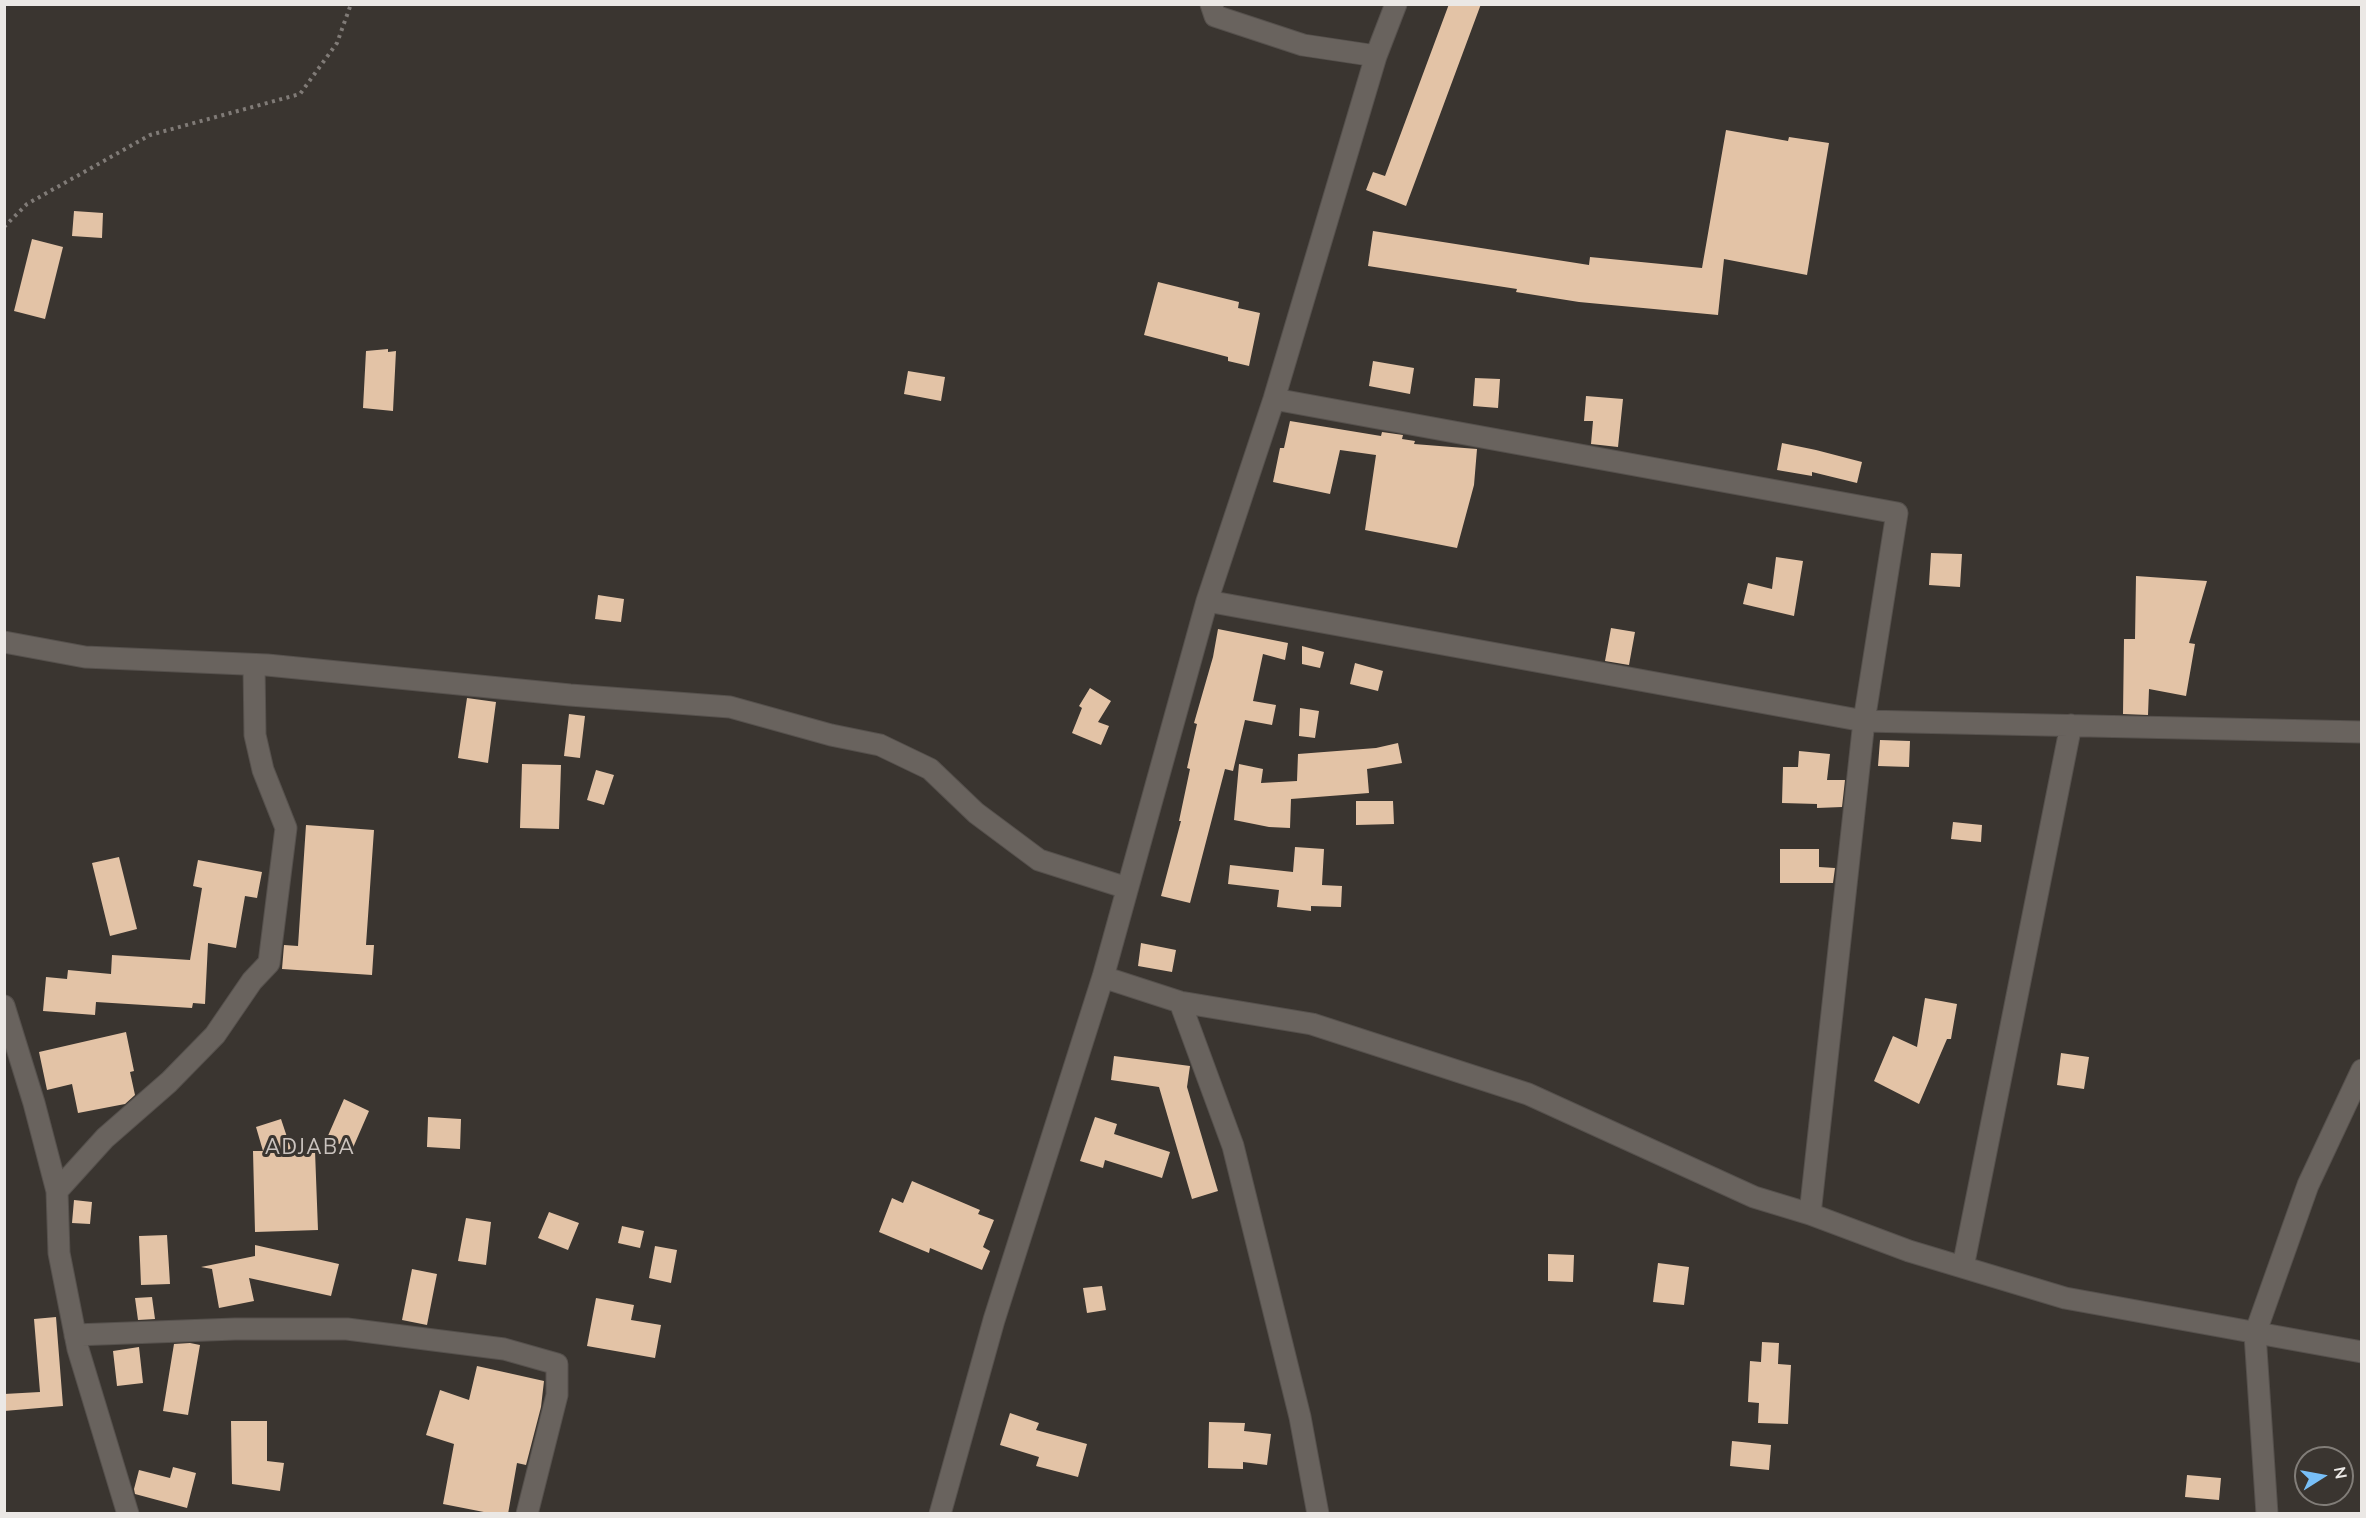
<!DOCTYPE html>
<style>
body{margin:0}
#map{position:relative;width:2366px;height:1518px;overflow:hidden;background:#3a3530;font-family:"Nunito Sans",sans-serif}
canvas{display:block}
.frame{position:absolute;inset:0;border:6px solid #ebe8e5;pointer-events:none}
.north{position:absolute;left:2294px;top:1446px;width:60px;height:60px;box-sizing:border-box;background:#3a3530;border:2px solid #817d78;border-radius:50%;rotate:79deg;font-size:16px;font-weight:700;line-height:24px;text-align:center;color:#ebe8e5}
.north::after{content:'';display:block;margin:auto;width:21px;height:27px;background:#78bff7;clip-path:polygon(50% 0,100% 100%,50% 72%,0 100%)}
</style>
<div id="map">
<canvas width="2366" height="1518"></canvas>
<div class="frame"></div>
<div class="north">N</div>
</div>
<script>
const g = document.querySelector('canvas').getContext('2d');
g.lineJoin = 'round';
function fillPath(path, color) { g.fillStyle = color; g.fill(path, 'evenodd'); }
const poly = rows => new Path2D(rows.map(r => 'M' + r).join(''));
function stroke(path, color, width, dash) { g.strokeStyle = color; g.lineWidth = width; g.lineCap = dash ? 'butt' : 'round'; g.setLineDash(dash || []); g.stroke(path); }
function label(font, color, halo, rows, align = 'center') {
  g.font = font + ' "Nunito Sans",sans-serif'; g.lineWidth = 6; g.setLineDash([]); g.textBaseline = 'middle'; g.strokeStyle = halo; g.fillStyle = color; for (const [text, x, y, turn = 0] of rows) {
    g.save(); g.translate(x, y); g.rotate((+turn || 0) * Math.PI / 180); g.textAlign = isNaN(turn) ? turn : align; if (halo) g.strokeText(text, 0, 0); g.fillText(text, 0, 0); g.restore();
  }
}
const building = poly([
 [1449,4,1481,4,1406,206,1366,190,1373,172,1385,176],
 [1726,130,1788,141,1789,137,1829,143,1807,275,1724,259,1718,315,1579,302,1516,292,1517,289,1368,266,1373,231,1589,265,1590,257,1702,268],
 [74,211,103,213,102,238,72,236],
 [32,239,63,247,45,319,14,311],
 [1158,282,1239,302,1238,308,1260,313,1249,366,1228,361,1228,357,1144,335],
 [388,349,388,352,396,351,393,411,363,408,366,351],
 [1373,361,1414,368,1410,394,1369,386],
 [908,371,945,377,941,401,904,394],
 [1475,378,1500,379,1498,408,1473,406],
 [1586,396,1623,399,1618,447,1591,444,1593,421,1584,421],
 [1290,421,1381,436,1382,432,1403,435,1402,439,1415,441,1414,444,1477,449,1474,485,1457,548,1365,530,1376,455,1340,450,1330,494,1273,482,1280,448,1284,448],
 [1782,443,1816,450,1862,462,1857,483,1812,472,1812,476,1777,470],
 [1931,553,1962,554,1960,587,1929,585],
 [1776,557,1803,561,1794,616,1743,604,1748,583,1772,589],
 [2136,576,2207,581,2189,643,2195,644,2186,696,2149,689,2148,715,2123,714,2124,639,2135,639],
 [598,595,624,599,621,622,595,619],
 [1611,628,1635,632,1629,665,1605,661],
 [1218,629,1288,643,1285,660,1263,654,1253,701,1276,705,1272,725,1245,720,1233,771,1225,769,1190,903,1161,896,1181,821,1179,821,1190,769,1187,768,1197,724,1194,723,1213,657],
 [1302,646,1324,652,1320,668,1302,664],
 [1355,663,1383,671,1378,691,1350,684],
 [1090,688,1111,701,1098,722,1109,726,1101,745,1072,733,1082,708,1079,706],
 [467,698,496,702,488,763,458,758],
 [1300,708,1319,711,1315,738,1299,736],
 [569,714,585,716,580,758,564,756],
 [1880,740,1910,741,1909,767,1878,766],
 [1398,743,1402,763,1367,769,1369,793,1291,799,1290,828,1269,827,1234,820,1239,764,1263,769,1261,783,1297,781,1298,754,1376,748],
 [1799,751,1830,754,1827,780,1845,780,1842,807,1817,808,1817,804,1782,803,1783,767,1798,767],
 [522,764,561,765,559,829,520,828],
 [596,770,614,775,604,805,587,800],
 [1356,801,1393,801,1394,824,1356,825],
 [1953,822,1982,825,1981,842,1951,839],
 [306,825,374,830,366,945,374,945,372,975,282,969,284,945,298,946],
 [1295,847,1324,849,1322,885,1342,886,1341,907,1311,906,1311,911,1277,907,1279,890,1228,884,1230,865,1293,872],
 [1780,849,1819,849,1819,867,1835,868,1833,883,1780,883],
 [119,857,137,929,110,936,92,863],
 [198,860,262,872,257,898,245,896,236,948,208,943,205,1004,193,1003,192,1008,96,1002,95,1015,43,1011,46,977,67,979,68,970,111,974,112,955,190,960,202,888,193,886],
 [1141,943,1176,950,1172,972,1138,966],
 [1925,998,1957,1004,1951,1039,1947,1039,1919,1104,1874,1081,1893,1036,1917,1047],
 [126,1032,134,1071,130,1072,135,1095,125,1104,78,1113,72,1084,47,1090,39,1052],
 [2061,1053,2089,1057,2084,1089,2057,1085],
 [1114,1056,1190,1066,1187,1087,1218,1191,1192,1199,1159,1087,1111,1080],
 [344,1099,369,1111,352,1150,327,1138],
 [428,1117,461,1119,460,1149,427,1147],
 [1095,1117,1117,1124,1114,1134,1170,1152,1162,1178,1105,1160,1103,1168,1080,1161],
 [281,1119,292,1152,315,1151,318,1230,255,1232,253,1151,263,1151,256,1127],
 [912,1181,980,1210,978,1214,994,1220,983,1247,990,1251,982,1270,930,1248,929,1253,879,1232,892,1198,903,1203],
 [74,1200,92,1202,90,1224,72,1223],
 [549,1212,579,1223,568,1250,538,1238],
 [466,1218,491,1222,486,1265,458,1261],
 [622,1226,644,1231,640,1248,618,1243],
 [167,1235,170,1284,141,1285,139,1236],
 [255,1245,339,1264,331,1296,249,1278,254,1301,219,1308,212,1269,201,1267,255,1256],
 [655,1246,677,1250,671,1283,649,1278],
 [1548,1254,1574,1255,1573,1282,1548,1281],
 [1658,1263,1689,1267,1684,1305,1653,1302],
 [412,1269,437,1274,427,1325,402,1320],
 [1102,1286,1106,1310,1087,1313,1083,1288],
 [152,1297,155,1319,138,1320,135,1298],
 [596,1298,634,1305,631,1320,661,1325,655,1358,587,1346],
 [56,1317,63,1406,4,1411,4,1394,40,1392,34,1319],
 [1762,1342,1779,1343,1778,1364,1791,1365,1788,1424,1758,1423,1759,1403,1748,1402,1750,1361,1761,1362],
 [190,1343,200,1345,188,1415,163,1411,174,1344],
 [139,1347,143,1383,117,1386,113,1351],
 [477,1366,544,1381,541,1407,526,1465,517,1463,508,1514,494,1514,443,1504,454,1444,426,1435,440,1390,469,1400],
 [1010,1413,1039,1423,1036,1430,1087,1444,1078,1477,1036,1466,1039,1457,1000,1445],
 [231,1421,267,1421,267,1461,284,1463,280,1491,232,1484],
 [1209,1422,1245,1423,1244,1431,1271,1434,1267,1465,1243,1462,1243,1469,1208,1468],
 [1732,1441,1771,1445,1769,1470,1730,1466],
 [173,1467,196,1473,187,1508,135,1494,134,1489,139,1470,170,1478],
 [2187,1475,2221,1478,2219,1500,2185,1497]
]);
const path = poly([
 [4,227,27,204,150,135,300,94,337,43,351,4]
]);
const street = poly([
 [1211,4,1215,16,1303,45,1376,56],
 [1274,399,1897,513,1864,721,1810,1214],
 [1207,601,1864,721,2362,732],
 [4,642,85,657,267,665,570,695,730,707,831,735,880,745,930,769,976,813,1039,860,1127,888],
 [1103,977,1180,1002,1312,1024,1528,1094,1754,1197,1810,1214,1909,1251,2065,1298,2362,1352],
 [1180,1002,1233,1146,1300,1417,1318,1514],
 [4,1006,34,1103,57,1191,59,1253,78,1349,128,1514],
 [57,1191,105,1138,169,1082,215,1035,252,981,269,963,286,828,263,770,255,735,254,665],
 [1963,1267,2071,725],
 [75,1335,235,1329,347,1329,504,1349,557,1364,557,1395,527,1514],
 [940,1514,994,1320,1103,977,1207,601,1274,399,1376,56,1396,4],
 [2267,1514,2255,1334,2308,1185,2362,1070]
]);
const quarterNames = [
 ["ADJABA",310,1149]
];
fillPath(building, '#e3c3a6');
stroke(street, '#56514d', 23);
stroke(path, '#807b77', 4, [3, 4.5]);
stroke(street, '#69635e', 21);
g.letterSpacing = '1.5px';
label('21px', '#cac3be', '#3a3530', quarterNames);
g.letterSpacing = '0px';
</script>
